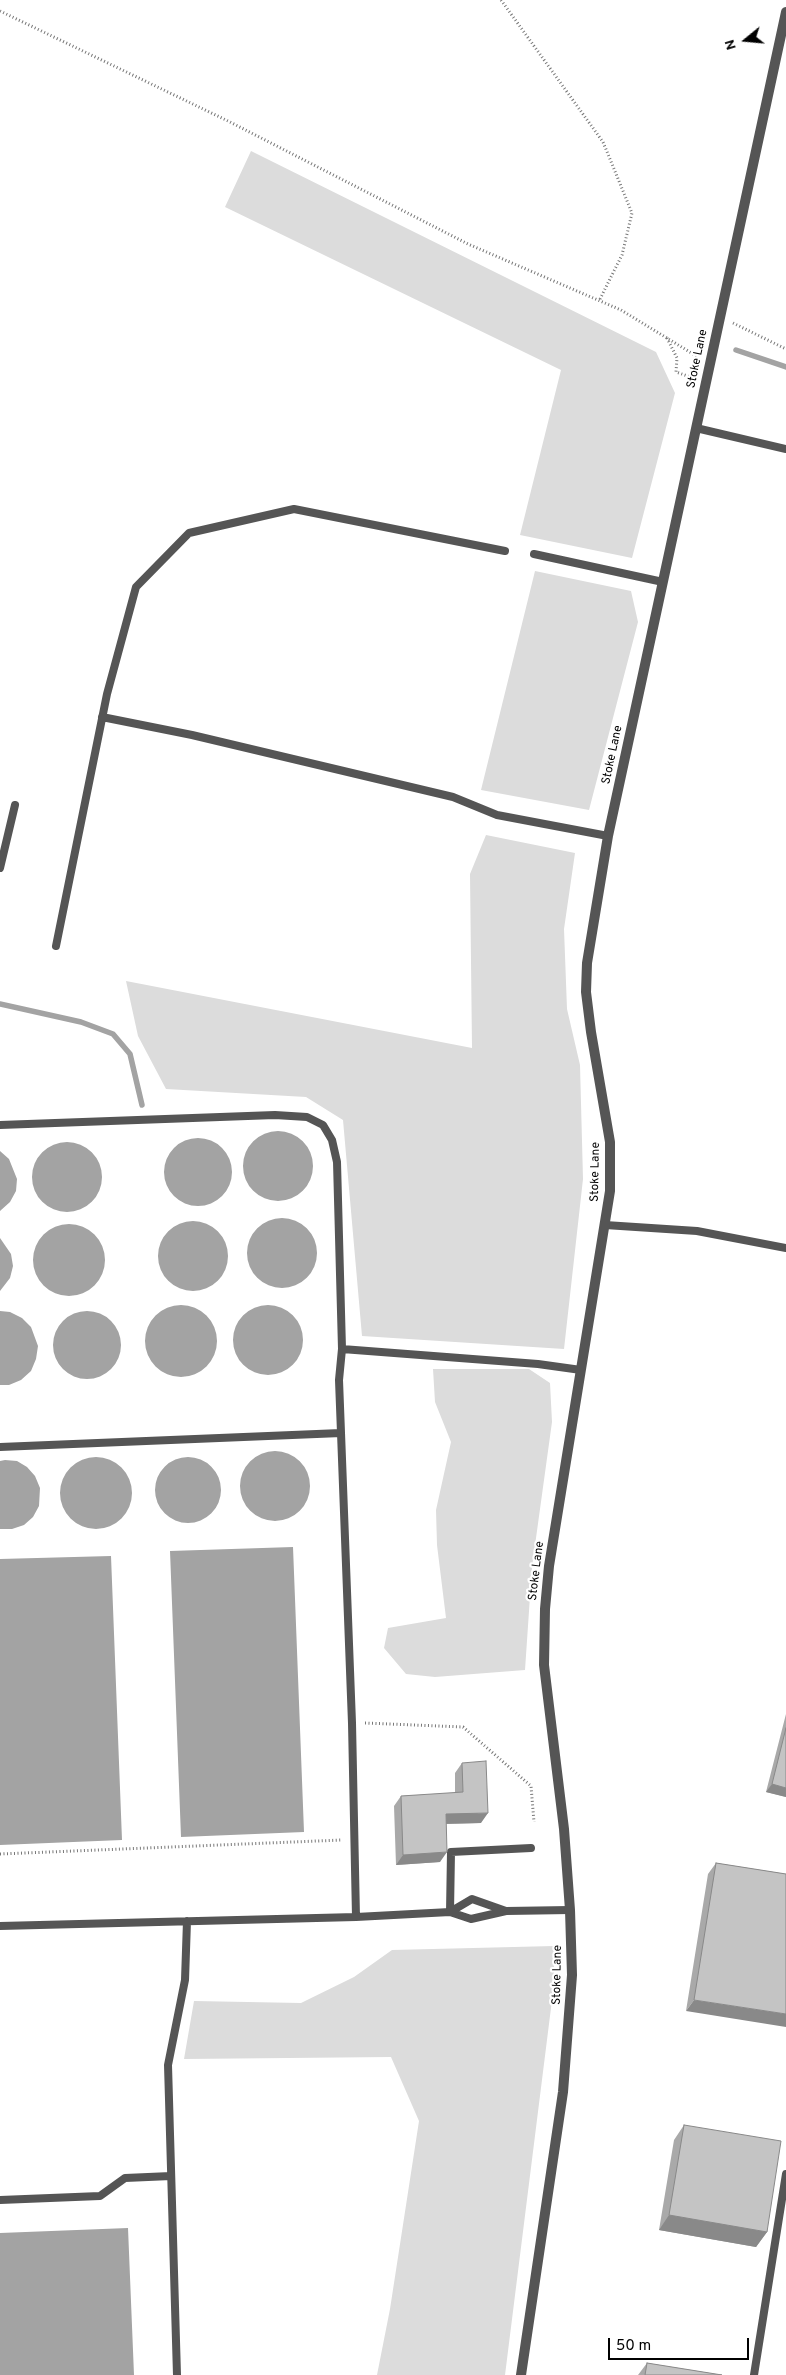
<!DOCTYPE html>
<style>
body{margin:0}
#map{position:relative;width:786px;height:2375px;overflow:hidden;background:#fff;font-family:Overpass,sans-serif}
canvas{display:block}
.north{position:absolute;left:721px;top:15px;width:50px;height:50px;-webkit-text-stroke:4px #fff;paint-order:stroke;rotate:253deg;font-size:14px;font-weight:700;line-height:20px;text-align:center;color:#000}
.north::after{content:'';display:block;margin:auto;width:18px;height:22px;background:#000;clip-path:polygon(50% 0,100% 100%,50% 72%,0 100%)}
.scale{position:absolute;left:608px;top:2338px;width:141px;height:22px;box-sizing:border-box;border:2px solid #000;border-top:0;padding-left:6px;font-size:15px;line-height:18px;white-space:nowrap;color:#000;-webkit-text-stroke:4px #fff;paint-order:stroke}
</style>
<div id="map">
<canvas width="786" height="2375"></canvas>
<div class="north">N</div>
<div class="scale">50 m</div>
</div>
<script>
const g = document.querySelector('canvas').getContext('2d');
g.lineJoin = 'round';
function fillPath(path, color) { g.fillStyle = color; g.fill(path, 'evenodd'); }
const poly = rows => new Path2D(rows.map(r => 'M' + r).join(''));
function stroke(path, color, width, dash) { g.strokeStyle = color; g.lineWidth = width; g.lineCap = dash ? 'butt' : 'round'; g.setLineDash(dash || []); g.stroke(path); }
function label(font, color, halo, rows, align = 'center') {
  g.font = font + ' Overpass,sans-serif'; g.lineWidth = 4.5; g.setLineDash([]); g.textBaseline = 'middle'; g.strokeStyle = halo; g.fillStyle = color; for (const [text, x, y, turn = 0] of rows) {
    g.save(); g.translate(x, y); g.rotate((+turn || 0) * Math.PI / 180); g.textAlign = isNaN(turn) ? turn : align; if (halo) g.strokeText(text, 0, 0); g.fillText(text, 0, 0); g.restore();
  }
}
const green = poly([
 [251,151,656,352,675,393,632,558,520,535,561,370,225,207],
 [535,571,631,591,638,622,589,810,481,790],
 [486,835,575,853,564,929,567,1009,580,1065,583,1179,564,1349,362,1336,343,1120,306,1097,166,1089,138,1036,126,981,472,1048,470,874],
 [433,1369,529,1369,550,1383,552,1422,532,1567,525,1670,435,1677,406,1674,384,1648,388,1628,446,1618,437,1545,436,1510,451,1442,435,1402],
 [554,1946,554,1984,505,2375,377,2375,390,2309,419,2121,391,2057,184,2059,194,2001,301,2003,354,1977,392,1950]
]);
const water = poly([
 '243 1166a35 35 0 1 1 70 0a35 35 0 1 1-70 0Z',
 '164 1172a34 34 0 1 1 68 0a34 34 0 1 1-68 0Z',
 '32 1177a35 35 0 1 1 70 0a35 35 0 1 1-70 0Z',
 [0,1151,9,1159,17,1179,16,1191,10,1202,0,1211],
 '247 1253a35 35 0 1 1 70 0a35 35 0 1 1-70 0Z',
 '158 1256a35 35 0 1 1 70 0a35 35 0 1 1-70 0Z',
 '33 1260a36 36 0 1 1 72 0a36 36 0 1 1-72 0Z',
 [0,1238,11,1254,13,1266,10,1278,0,1291],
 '233 1340a35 35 0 1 1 70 0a35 35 0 1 1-70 0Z',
 '145 1341a36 36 0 1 1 72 0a36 36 0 1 1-72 0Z',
 [0,1311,10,1312,22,1318,31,1327,38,1346,36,1359,31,1371,21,1380,9,1385,0,1385],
 '53 1345a34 34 0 1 1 68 0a34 34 0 1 1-68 0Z',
 '240 1486a35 35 0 1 1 70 0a35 35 0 1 1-70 0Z',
 '155 1490a33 33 0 1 1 66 0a33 33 0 1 1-66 0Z',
 '60 1493a36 36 0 1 1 72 0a36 36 0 1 1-72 0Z',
 [5,1460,17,1461,27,1467,35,1476,40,1488,39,1506,33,1517,24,1525,12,1529,0,1529,0,1461],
 [293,1547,304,1832,181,1837,170,1551],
 [111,1556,122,1840,0,1845,0,1559],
 [128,2228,134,2375,0,2375,0,2233]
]);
const stream = poly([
 [736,350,786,367],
 [0,1004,81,1022,113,1034,130,1054,142,1105]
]);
const path = poly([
 [501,0,603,142,632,213,622,255,599,301],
 [0,11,228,121,468,244,621,310,698,357],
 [733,323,786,349],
 [667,338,677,358,676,372,693,378],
 [365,1723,463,1727,531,1786,534,1822],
 [0,1854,342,1840]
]);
const lane = poly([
 [696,428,786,449],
 [534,554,663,582],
 [102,717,192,735,453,797,497,815,608,836],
 [0,868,15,805],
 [56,946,107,694,136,587,189,533,294,509,505,551],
 [0,1125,275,1115,307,1117,323,1125,332,1140,337,1162,342,1349,339,1380,352,1723,356,1917],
 [605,1225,697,1231,786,1248],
 [342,1349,538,1364,581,1370],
 [0,1447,341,1433],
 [450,1912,451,1852,531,1848],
 [450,1912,472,1899,506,1911],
 [0,1926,356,1917,450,1912,471,1919,506,1911,570,1910],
 [0,2200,100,2196,125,2178,171,2176],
 [177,2375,168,2065,185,1980,187,1921],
 [754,2375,786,2174]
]);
const street = poly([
 [521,2375,563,2092,572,1975,570,1910,564,1829,544,1665,545,1609,549,1566,610,1191,610,1142,591,1032,586,992,587,963,608,836,786,12]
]);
const wall = poly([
 [786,1714,786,1797,766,1792],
 [462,1763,481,1823,446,1824,440,1862,396,1865,394,1806,401,1796,455,1793,455,1773],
 [716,1863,786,1874,686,2011,708,1874],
 [684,2125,767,2232,756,2247,659,2230,674,2140],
 [647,2363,722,2375,638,2375]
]);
const shadedWall = poly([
 [772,1784,786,1788,786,1797,766,1792],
 [488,1813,481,1823,438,1824,446,1814],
 [447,1852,440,1862,396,1865,403,1855],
 [694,2000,786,2014,786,2027,686,2011],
 [669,2215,767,2232,756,2247,659,2230]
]);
const building = poly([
 [786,1728,786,1788,772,1784,786,1728],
 [486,1761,488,1813,446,1814,447,1852,403,1855,401,1796,463,1792,462,1763,486,1761],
 [716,1863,786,1874,786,2014,694,2000,716,1863],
 [684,2125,781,2141,767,2232,669,2215,684,2125],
 [647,2363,722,2375,645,2375,647,2363]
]);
const streetNames = [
 ["Stoke Lane",698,359,-78],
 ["Stoke Lane",613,755,-78],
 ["Stoke Lane",596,1172,-89],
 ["Stoke Lane",537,1571,-83],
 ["Stoke Lane",558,1975,-89]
];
fillPath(green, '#dcdcdc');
fillPath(water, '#a3a3a3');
stroke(stream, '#a3a3a3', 5.5);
stroke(path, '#777', 3, [1, 2.5]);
stroke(lane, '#555', 8);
stroke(street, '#555', 10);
fillPath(wall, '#a9a9a9');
fillPath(shadedWall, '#898989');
fillPath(building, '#c4c4c4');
stroke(building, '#898989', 1);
label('12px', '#000', '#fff', streetNames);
</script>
